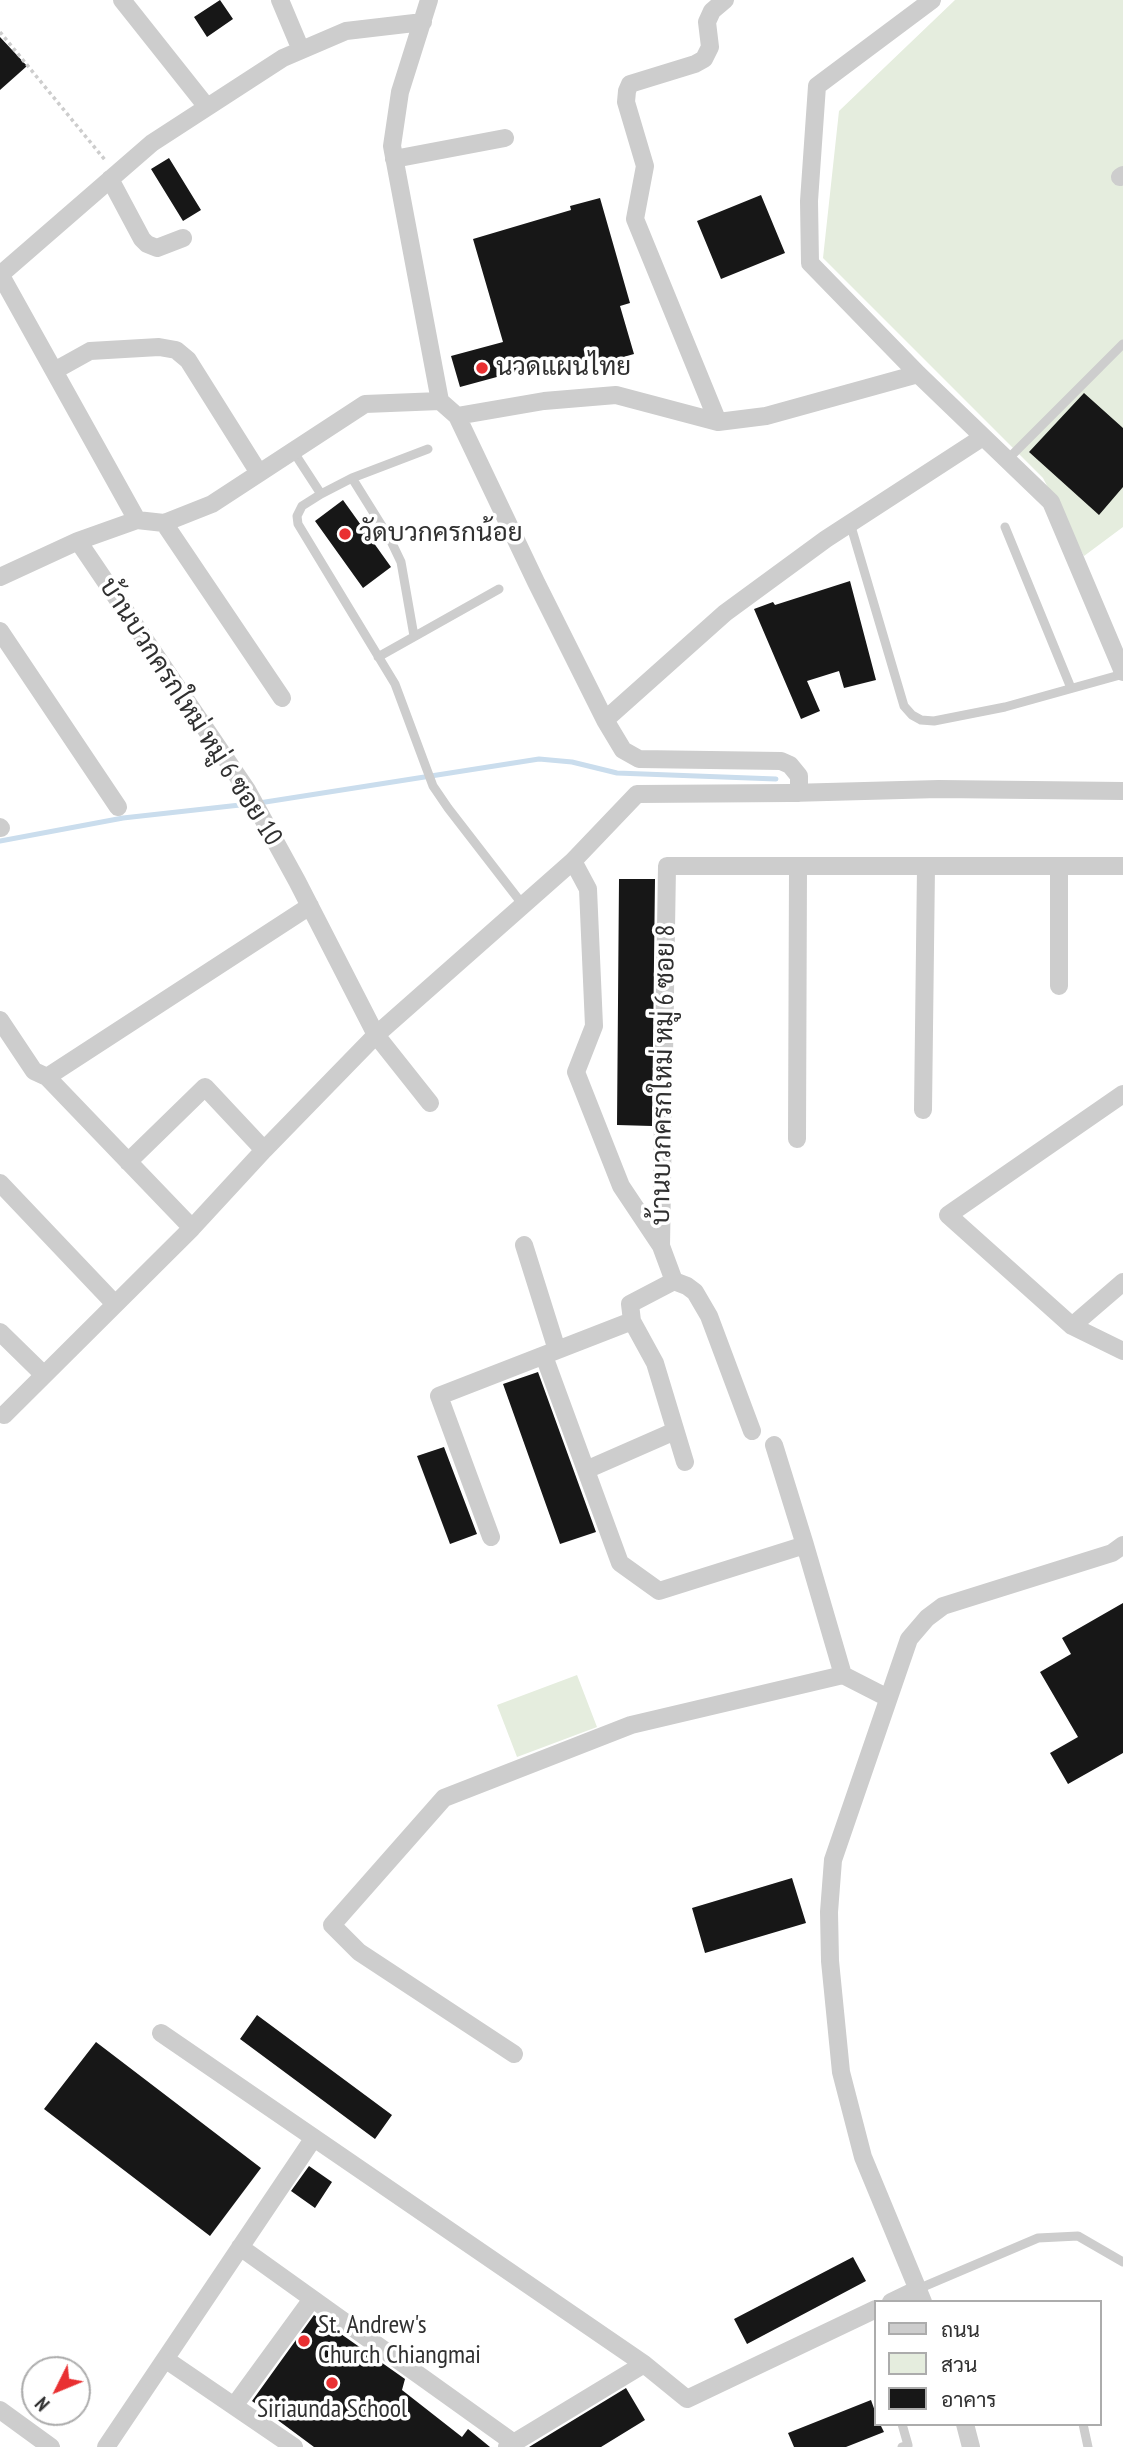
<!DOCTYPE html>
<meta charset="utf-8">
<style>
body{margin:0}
#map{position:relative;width:1123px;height:2447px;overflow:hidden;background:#fff;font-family:"PT Sans Narrow",Sarabun,sans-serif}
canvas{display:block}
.legend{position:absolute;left:874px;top:2300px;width:228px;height:126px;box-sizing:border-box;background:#fff;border:2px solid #acacac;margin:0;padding:9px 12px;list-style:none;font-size:21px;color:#303030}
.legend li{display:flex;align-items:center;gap:14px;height:35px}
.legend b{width:35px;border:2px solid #acacac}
.north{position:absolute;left:21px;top:2356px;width:70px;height:70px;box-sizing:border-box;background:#fff;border:2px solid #acacac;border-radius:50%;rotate:227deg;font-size:19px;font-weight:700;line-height:28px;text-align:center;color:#303030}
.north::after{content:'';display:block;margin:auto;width:24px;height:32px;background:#e93032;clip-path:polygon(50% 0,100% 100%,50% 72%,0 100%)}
</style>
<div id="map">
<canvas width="1123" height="2447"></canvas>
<ul class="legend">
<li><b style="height:9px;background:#cdcdcd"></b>ถนน</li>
<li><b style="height:19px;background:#e5edde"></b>สวน</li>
<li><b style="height:19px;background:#171717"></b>อาคาร</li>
</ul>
<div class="north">N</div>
</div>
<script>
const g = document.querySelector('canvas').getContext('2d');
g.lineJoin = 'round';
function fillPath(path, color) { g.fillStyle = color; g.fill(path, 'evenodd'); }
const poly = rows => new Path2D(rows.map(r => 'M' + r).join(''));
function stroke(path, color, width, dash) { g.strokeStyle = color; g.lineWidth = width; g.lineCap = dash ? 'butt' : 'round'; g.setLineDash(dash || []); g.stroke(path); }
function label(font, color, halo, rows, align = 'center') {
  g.font = font + ' "PT Sans Narrow",Sarabun,sans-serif'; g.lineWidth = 7; g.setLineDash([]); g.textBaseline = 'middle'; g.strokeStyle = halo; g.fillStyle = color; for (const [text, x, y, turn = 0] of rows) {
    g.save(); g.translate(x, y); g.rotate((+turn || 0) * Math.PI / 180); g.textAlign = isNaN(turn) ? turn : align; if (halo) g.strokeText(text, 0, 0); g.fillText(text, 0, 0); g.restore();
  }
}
const green = poly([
 [955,0,1123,0,1123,527,1084,556,1043,478,823,258,839,111],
 [577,1675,597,1727,517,1757,497,1705]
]);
const stream = poly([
 [259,803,539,759,572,762,617,773,776,779],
 [0,841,123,818,249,804]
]);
const building = poly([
 [220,0,233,19,207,37,194,17],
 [0,37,27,66,0,90],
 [169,158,201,210,183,221,151,169],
 [761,195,785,253,721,279,697,221],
 [600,198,630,303,620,306,634,354,556,376,552,362,460,387,451,356,503,342,473,239,571,210,570,206],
 [1084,393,1123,428,1123,487,1099,515,1029,452],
 [343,500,391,567,363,588,315,521],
 [850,581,876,680,844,688,839,671,807,681,820,711,801,719,754,609,773,602,775,605],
 [619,879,655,879,652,1126,617,1125],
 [538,1372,596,1532,560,1544,503,1384],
 [444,1447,477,1534,450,1544,417,1456],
 [1123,1603,1123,1753,1068,1784,1050,1753,1078,1737,1040,1672,1071,1654,1062,1638],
 [792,1878,806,1923,705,1953,692,1908],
 [257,2015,392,2115,375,2139,240,2039],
 [96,2042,261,2168,210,2236,44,2109],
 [309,2166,332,2182,315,2208,291,2191],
 [853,2257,866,2281,747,2344,734,2319],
 [314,2315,405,2379,402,2390,462,2437,468,2429,490,2447,314,2447,252,2401],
 [626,2388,645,2420,601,2447,529,2447],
 [871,2400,876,2414,876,2424,880,2424,884,2432,846,2447,794,2447,788,2433]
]);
const path = poly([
 [0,32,105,160]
]);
const service = poly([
 [428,449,352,478,321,494,302,506,297,516,298,524,395,684,433,786,448,808,523,905],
 [293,451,321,494],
 [1007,460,1123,344],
 [352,478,390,539,401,562,414,636],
 [850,523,904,706,912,715,921,720,934,721,1005,707,1123,674],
 [1005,527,1071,688],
 [378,657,499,589],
 [918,2289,1038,2238,1078,2236,1123,2262],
 [1083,2424,1088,2447],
 [902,2447,908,2445,902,2424]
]);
const minor = poly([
 [122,0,207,107],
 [280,0,301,50],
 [429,0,400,92,392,146,440,401],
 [932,0,817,86,809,201,810,263,918,374,1051,502,1123,672],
 [394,159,505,138],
 [1120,177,1123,175],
 [110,179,142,239,147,244,157,248,183,238],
 [0,274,137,520],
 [0,275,152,143,283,58,346,31,423,22],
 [54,371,90,351,159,347,176,350,188,360,259,473],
 [457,416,544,401,616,395,718,422,766,416,918,374],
 [718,422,635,219,645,166,626,102,627,91,630,84,695,64,704,59,710,47,707,22,712,11,725,0],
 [164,523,282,698],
 [78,541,247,790,297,881,376,1035,430,1103],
 [0,577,78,541,137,520,164,523,212,504,365,404,440,401,457,416,536,582,605,720,623,750,639,759,781,761,790,765,799,776,799,793],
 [0,631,118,807],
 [605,720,725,613,826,539,983,437],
 [0,827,1,828],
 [573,861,588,889,594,1026,576,1072,621,1186,661,1246],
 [1059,986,1059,867],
 [0,1020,34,1071,47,1077,192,1228],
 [47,1077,310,906],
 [1123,1094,948,1215,1072,1326,1123,1351],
 [923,1110,926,867],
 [797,1139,798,868],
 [128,1162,205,1087,264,1150],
 [0,1183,115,1304],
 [524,1245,557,1350],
 [674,1281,661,1246,667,866,1123,866],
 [632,1321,655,1363,685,1462],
 [1072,1326,1123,1282],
 [0,1332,44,1375],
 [544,1356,620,1563,659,1591,805,1545,843,1675,888,1698],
 [4,1415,192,1228,264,1150,376,1035,573,861,637,794,790,793,939,789,1123,791],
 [774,1445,805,1545],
 [586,1470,675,1431],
 [491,1537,439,1396,632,1321,630,1304,674,1281,687,1286,695,1292,709,1316,752,1431],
 [161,2033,644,2364,687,2399,876,2309],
 [514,2054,359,1952,332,1925,444,1798,631,1725,843,1675],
 [240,2247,514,2443],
 [891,2302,918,2289],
 [923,2302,863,2157,841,2072,830,1961,829,1912,833,1860,909,1639,927,1618,943,1606,1112,1553,1123,1545],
 [165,2359,294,2447],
 [234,2406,312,2299],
 [0,2410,51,2447],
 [965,2424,971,2447],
 [106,2447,313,2139],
 [507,2447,644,2364]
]);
const markers = [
 [482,368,7,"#e93032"],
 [345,534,7,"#e93032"],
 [304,2341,7,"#e93032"],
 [332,2383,7,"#e93032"]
];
const poiNames = [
 ["นวดแผนไทย",496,368],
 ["วัดบวกครกน้อย",359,534],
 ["St. Andrew's",318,2326],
 ["Church Chiangmai",318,2356],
 ["Siriaunda School",332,2410,"center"]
];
const streetNames = [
 ["บ้านบวกครกใหม่ หมู่ 6 ซอย 10",190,712,57],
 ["บ้านบวกครกใหม่ หมู่ 6 ซอย 8",664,1075,-89]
];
fillPath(green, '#e5edde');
stroke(stream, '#cadded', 5);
fillPath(building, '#171717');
stroke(path, '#cdcdcd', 3.5, [3.5, 3.5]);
stroke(service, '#cdcdcd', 9);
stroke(minor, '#cdcdcd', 18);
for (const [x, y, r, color] of markers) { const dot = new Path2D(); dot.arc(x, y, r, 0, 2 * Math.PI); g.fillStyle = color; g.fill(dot); stroke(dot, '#fff', 2.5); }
label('26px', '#303030', '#fff', poiNames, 'left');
label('26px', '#303030', '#fff', streetNames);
</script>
